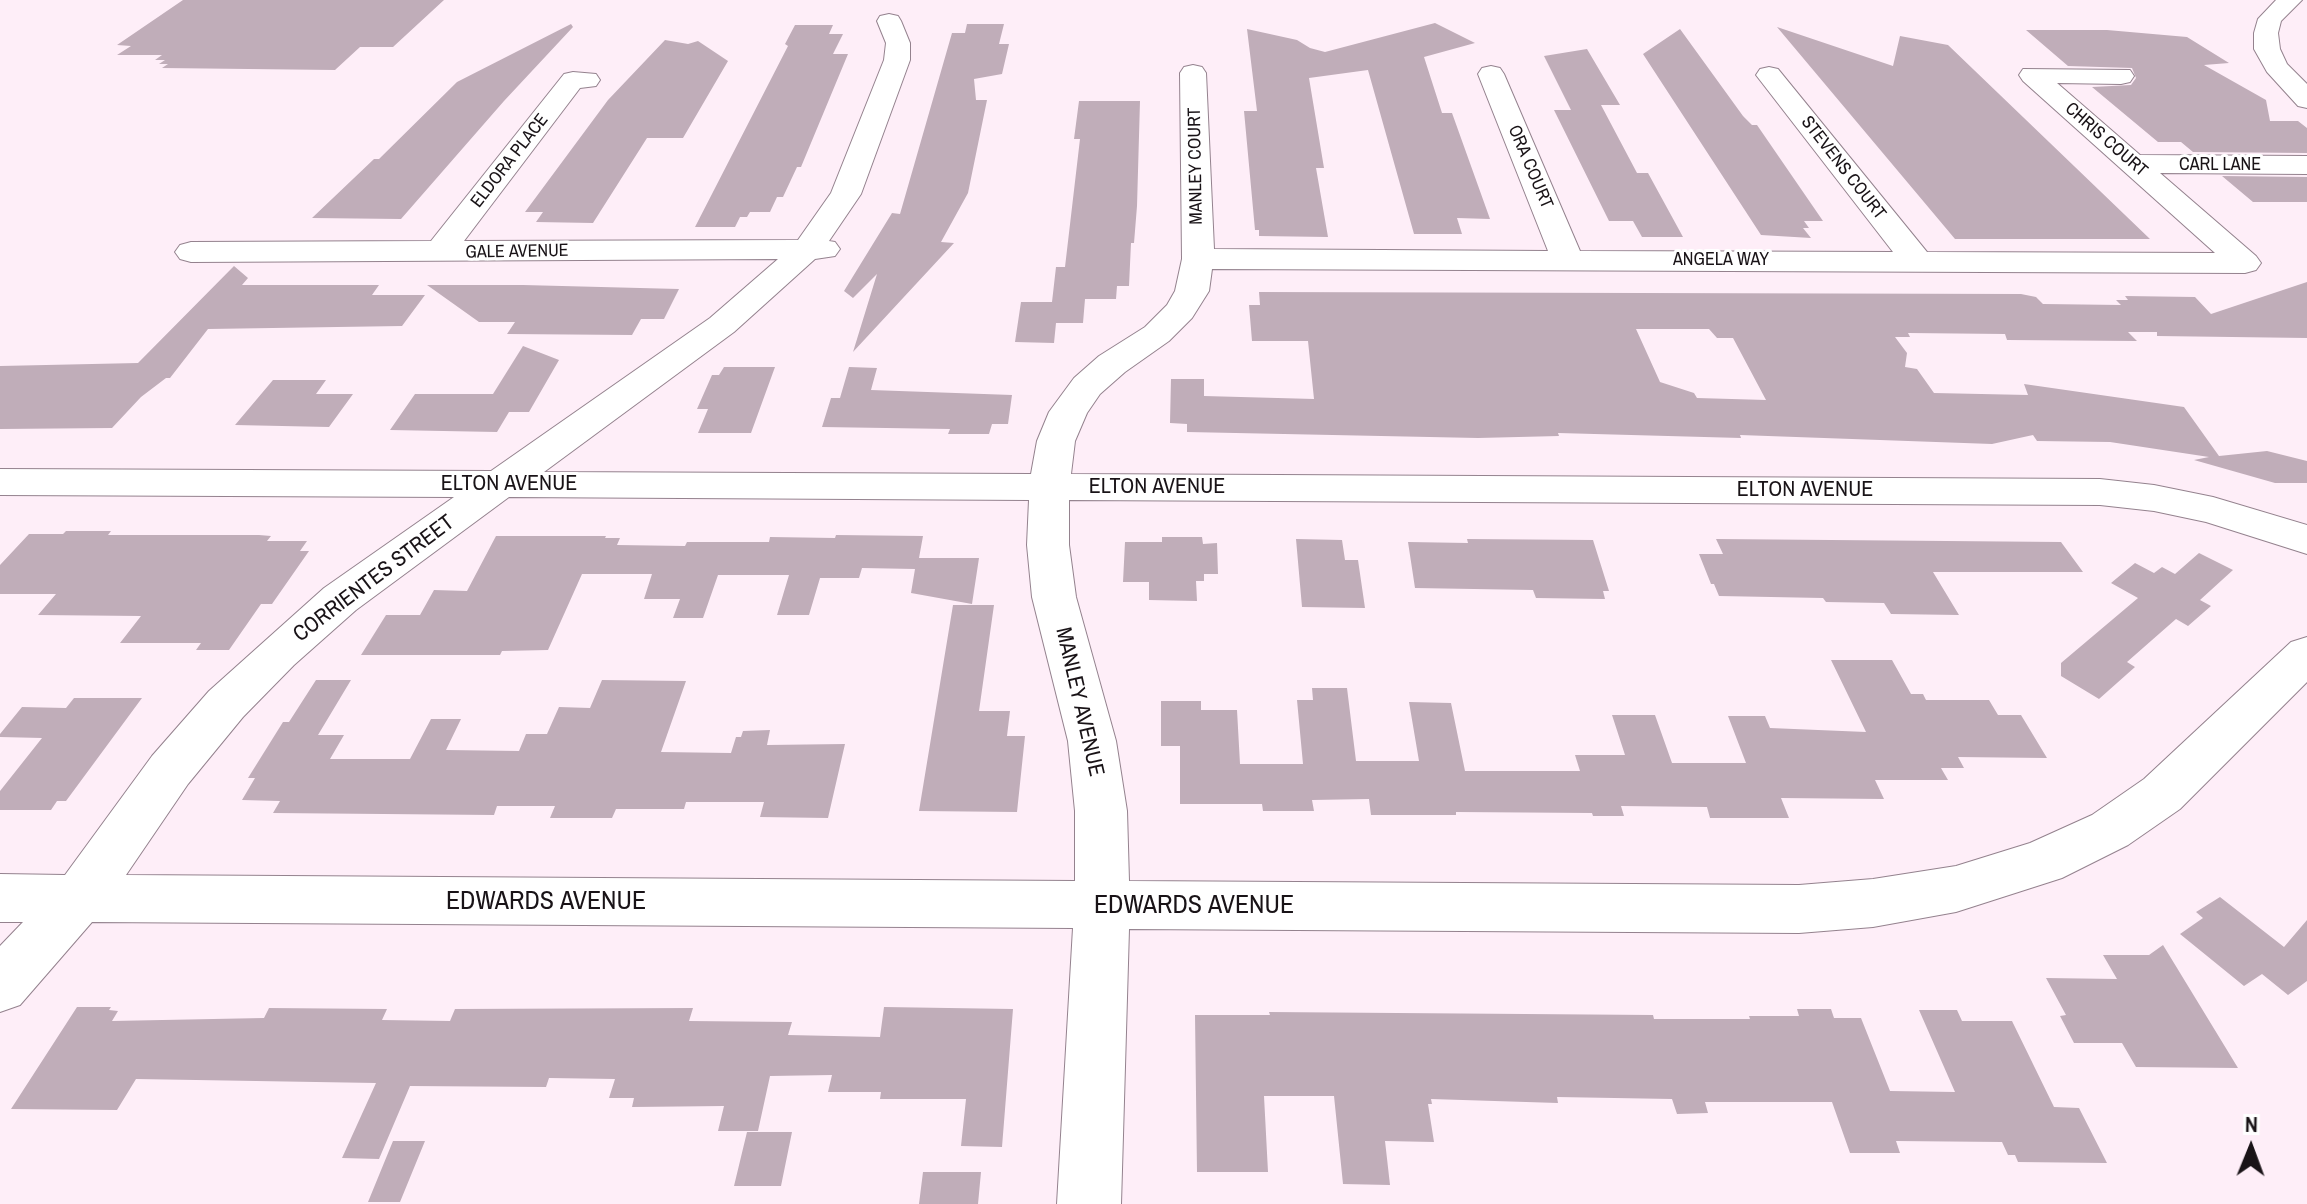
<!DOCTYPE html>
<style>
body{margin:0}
#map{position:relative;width:2307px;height:1204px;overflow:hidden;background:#feeef8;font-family:"Archivo Narrow",sans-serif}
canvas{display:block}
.north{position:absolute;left:2211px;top:1108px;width:80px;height:80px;-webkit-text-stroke:6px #fff;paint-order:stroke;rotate:1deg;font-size:22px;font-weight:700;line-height:32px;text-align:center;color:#191317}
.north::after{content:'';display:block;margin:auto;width:28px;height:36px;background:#191317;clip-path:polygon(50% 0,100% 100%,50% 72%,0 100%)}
</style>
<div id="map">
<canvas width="2307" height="1204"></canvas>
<div class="north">N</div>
</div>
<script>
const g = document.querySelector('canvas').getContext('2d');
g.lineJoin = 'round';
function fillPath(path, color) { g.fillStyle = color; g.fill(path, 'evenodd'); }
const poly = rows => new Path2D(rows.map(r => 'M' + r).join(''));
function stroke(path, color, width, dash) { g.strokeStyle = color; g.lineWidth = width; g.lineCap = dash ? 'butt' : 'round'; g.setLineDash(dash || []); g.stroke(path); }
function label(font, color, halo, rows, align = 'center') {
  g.font = font + ' "Archivo Narrow",sans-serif'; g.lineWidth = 6; g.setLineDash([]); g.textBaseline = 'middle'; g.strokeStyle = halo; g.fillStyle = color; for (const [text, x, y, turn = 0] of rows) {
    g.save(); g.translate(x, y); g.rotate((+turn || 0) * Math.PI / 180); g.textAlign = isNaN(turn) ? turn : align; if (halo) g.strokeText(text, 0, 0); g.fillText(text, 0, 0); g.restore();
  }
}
const building = poly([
 [183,0,444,0,393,47,360,47,335,70,162,68,168,64,159,64,165,60,155,60,162,55,117,55,131,46,117,45],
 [1435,23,1475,43,1424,57,1442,113,1452,113,1490,219,1457,218,1462,234,1414,234,1368,70,1309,78,1324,168,1316,168,1328,237,1259,236,1259,230,1255,230,1244,111,1257,111,1247,29,1297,40,1310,48,1325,52],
 [571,24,573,27,504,101,401,219,312,218,374,159,379,159,457,82],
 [967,24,1004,24,999,44,1009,44,1002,74,974,79,976,100,987,100,968,193,941,242,954,243,853,352,877,274,853,298,844,291,892,213,900,214,952,33,965,33],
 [795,25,833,25,829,34,843,34,833,54,848,54,801,167,797,167,783,197,777,197,770,212,750,212,747,217,740,217,735,227,695,227,788,46,785,44],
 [1777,27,1893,66,1900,36,1948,45,2150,239,1955,239],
 [1680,29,1743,116,1752,125,1757,125,1823,221,1804,221,1809,228,1803,228,1811,238,1761,235,1643,54],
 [2026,30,2107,30,2187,37,2229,63,2204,65,2266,100,2270,121,2298,121,2307,128,2307,153,2193,152,2181,142,2158,142,2092,87,2131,85,2136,78,2132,68,2068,66],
 [665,40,688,44,698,41,728,61,683,138,647,138,593,223,536,222,543,212,525,212,608,100],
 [1587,49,1620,105,1601,105,1637,173,1648,173,1683,237,1642,237,1633,221,1609,221,1554,110,1571,110,1544,56],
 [1079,101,1140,101,1137,206,1134,243,1131,243,1129,286,1117,286,1116,299,1085,299,1083,323,1056,323,1054,343,1015,342,1021,302,1052,302,1056,267,1065,267,1080,139,1074,139],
 [2222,176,2307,177,2307,202,2253,202],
 [234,266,248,278,242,285,379,285,372,295,425,295,402,326,208,329,170,378,166,378,141,397,112,428,0,429,0,366,138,363],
 [2307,282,2307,338,2157,336,2157,332,2128,332,2137,341,2007,340,2005,334,1908,333,1910,337,1895,337,1907,353,1905,367,1917,369,1934,393,2028,395,2024,384,2184,407,2219,456,2267,451,2307,461,2307,483,2275,483,2194,460,2209,457,2110,442,2037,441,2033,435,1992,444,1740,435,1741,438,1558,433,1559,436,1478,438,1187,432,1187,424,1170,423,1171,379,1204,379,1204,396,1314,399,1308,341,1252,341,1249,305,1260,305,1259,292,2021,294,2036,297,2043,304,2121,305,2116,300,2128,300,2125,296,2195,297,2211,314],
 [1636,329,1709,329,1717,338,1733,338,1766,400,1697,398,1694,393,1660,382],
 [427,285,523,285,679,289,664,319,641,319,632,335,507,334,515,322,479,322],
 [523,346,559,360,529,412,509,412,497,432,390,430,415,394,493,394],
 [724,367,775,367,751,433,698,433,708,409,697,409,712,375,719,375],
 [849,367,877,368,871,390,1012,395,1008,424,992,424,989,434,948,434,950,429,822,427,831,398,840,398],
 [273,380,326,380,316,394,353,394,329,427,235,425],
 [66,531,111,531,108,535,259,535,271,536,267,541,307,541,300,551,309,551,272,604,261,604,229,650,196,650,201,643,120,643,141,616,38,615,56,594,0,594,0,565,29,534,63,534],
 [836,535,923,536,919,558,979,558,972,604,911,593,915,569,862,568,859,578,820,578,809,615,777,615,789,575,718,575,703,618,673,618,680,599,644,599,652,574,582,574,548,650,502,651,500,655,361,655,386,615,420,615,434,590,467,591,496,536,606,536,605,538,620,538,617,545,685,546,687,542,769,542,770,537,835,538],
 [1162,537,1202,537,1203,544,1217,543,1218,574,1204,574,1204,581,1196,581,1197,601,1149,600,1149,582,1123,582,1125,542,1162,542],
 [1296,539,1342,540,1345,560,1358,560,1365,608,1302,607],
 [1467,539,1593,540,1609,591,1603,591,1605,599,1536,598,1533,590,1415,588,1408,542,1468,543],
 [1716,539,2061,542,2083,572,1933,572,1959,615,1891,614,1884,603,1826,602,1823,598,1719,596,1714,584,1711,584,1699,554,1723,554],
 [2199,553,2233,570,2200,600,2211,606,2188,626,2176,619,2127,662,2135,667,2099,699,2061,676,2061,663,2138,598,2111,583,2135,563,2154,573,2162,567,2175,574],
 [953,605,994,605,979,711,1010,711,1007,736,1025,736,1017,812,919,811],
 [1831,660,1892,660,1911,694,1923,694,1926,700,1989,700,1998,715,2021,715,2047,758,1958,757,1964,768,1941,768,1948,780,1875,780,1884,799,1781,798,1789,818,1710,818,1707,807,1621,806,1624,816,1593,816,1592,813,1456,812,1456,815,1371,815,1369,799,1312,800,1314,811,1263,811,1262,804,1180,804,1180,746,1161,746,1161,701,1201,701,1201,710,1237,710,1240,764,1303,764,1297,700,1313,700,1312,688,1347,688,1356,761,1419,761,1409,702,1451,703,1465,771,1580,771,1575,755,1625,755,1612,715,1655,715,1672,763,1746,763,1728,716,1765,716,1770,728,1866,732],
 [316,680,351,680,318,735,344,735,330,759,410,759,431,719,461,719,446,750,519,751,526,734,547,734,559,707,590,708,602,680,686,681,661,752,731,753,736,737,741,737,743,731,770,730,767,745,845,744,828,818,760,817,764,802,686,802,684,809,616,809,612,818,550,818,555,806,497,806,494,815,273,813,280,801,242,800,255,778,248,778,283,722,289,722],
 [74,698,142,698,66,801,57,801,51,810,0,810,0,791,42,738,0,737,0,734,22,707,66,708],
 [2220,897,2284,947,2307,920,2307,981,2288,995,2262,974,2244,986,2180,934,2203,918,2196,912],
 [2163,945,2238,1068,2136,1067,2122,1043,2074,1043,2060,1016,2066,1015,2046,978,2117,979,2103,955,2149,955],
 [77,1007,111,1007,109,1010,118,1011,112,1021,264,1018,269,1008,387,1009,382,1020,450,1021,455,1009,693,1008,689,1021,792,1022,788,1035,880,1037,884,1007,1013,1009,1002,1147,961,1146,966,1099,880,1099,881,1092,828,1092,832,1075,770,1076,758,1131,718,1131,724,1106,632,1107,634,1098,609,1098,615,1079,549,1078,546,1087,410,1086,379,1159,342,1158,376,1083,136,1079,117,1110,11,1109],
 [1797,1009,1831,1009,1834,1018,1861,1018,1890,1091,1955,1092,1919,1010,1957,1010,1962,1021,2012,1021,2054,1107,2079,1108,2107,1163,2018,1162,2015,1155,2008,1155,2002,1142,1896,1141,1900,1153,1850,1153,1832,1102,1705,1102,1708,1113,1677,1114,1672,1099,1557,1097,1558,1103,1431,1099,1432,1104,1428,1104,1434,1142,1385,1141,1390,1185,1343,1184,1334,1096,1264,1096,1268,1172,1197,1172,1195,1015,1270,1015,1269,1012,1653,1015,1654,1019,1750,1019,1749,1016,1799,1016],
 [747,1132,792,1132,781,1186,734,1186],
 [393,1141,425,1141,400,1202,368,1202],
 [923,1172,981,1172,978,1204,919,1204]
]);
const minor = poly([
 [2276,0,2302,0,2281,21,2278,33,2280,49,2287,64,2307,84,2307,108,2298,106,2267,72,2254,49,2254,33,2258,19,2276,0],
 [889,14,898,16,901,21,910,43,910,60,861,194,829,241,835,242,840,249,835,256,815,259,734,332,544,472,1031,474,1037,441,1049,412,1074,378,1099,356,1145,327,1167,305,1175,291,1182,259,1180,73,1184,67,1193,65,1202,67,1206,73,1214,249,1548,251,1478,74,1482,68,1491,66,1500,68,1504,74,1580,251,1893,252,1756,75,1760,69,1769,67,1778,69,1927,252,2215,253,2023,81,2019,75,2023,69,2130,70,2134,76,2130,82,2121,84,2057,83,2140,155,2307,156,2307,174,2160,173,2256,256,2261,263,2256,270,2245,273,1212,269,1209,291,1192,318,1169,341,1125,372,1100,394,1087,413,1075,441,1071,474,2100,479,2154,485,2213,497,2307,525,2307,554,2206,522,2154,511,2100,505,1069,500,1069,545,1076,597,1116,741,1127,811,1129,881,1799,885,1873,879,1956,866,2030,843,2092,815,2144,779,2291,642,2307,637,2307,682,2180,809,2128,845,2062,878,1956,912,1873,927,1799,933,1129,929,1121,1204,1057,1204,1073,928,92,922,20,1005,0,1012,0,946,23,922,0,922,0,874,65,875,152,756,209,691,324,588,454,497,0,495,0,469,491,471,710,318,778,259,191,262,180,259,175,252,180,245,191,242,431,241,564,74,573,72,596,74,600,80,596,86,580,88,464,241,798,240,831,193,884,60,886,43,877,21,880,16,889,14],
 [509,497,1029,500,1027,545,1032,597,1068,741,1075,811,1075,881,126,875,188,784,243,717,294,665,356,610,509,497]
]);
const farStreetnames = [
 ["CHRIS COURT",2106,140,41],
 ["ELDORA PLACE",510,161,-52],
 ["CARL LANE",2220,165],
 ["MANLEY COURT",1196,166,-91],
 ["ORA COURT",1530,167,67],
 ["STEVENS COURT",1843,168,52],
 ["GALE AVENUE",517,252,-1],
 ["ANGELA WAY",1721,260]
];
const streetNames = [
 ["ELTON AVENUE",509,484],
 ["ELTON AVENUE",1157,487],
 ["ELTON AVENUE",1805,490],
 ["CORRIENTES STREET",374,579,-37],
 ["MANLEY AVENUE",1079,702,77]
];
const nearStreetnames = [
 ["EDWARDS AVENUE",546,902],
 ["EDWARDS AVENUE",1194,906]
];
fillPath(building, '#c0adb9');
stroke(minor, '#94828e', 2);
fillPath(minor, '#fff');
label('18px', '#191317', '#fff', farStreetnames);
label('22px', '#191317', '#fff', streetNames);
label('26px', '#191317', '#fff', nearStreetnames);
</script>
